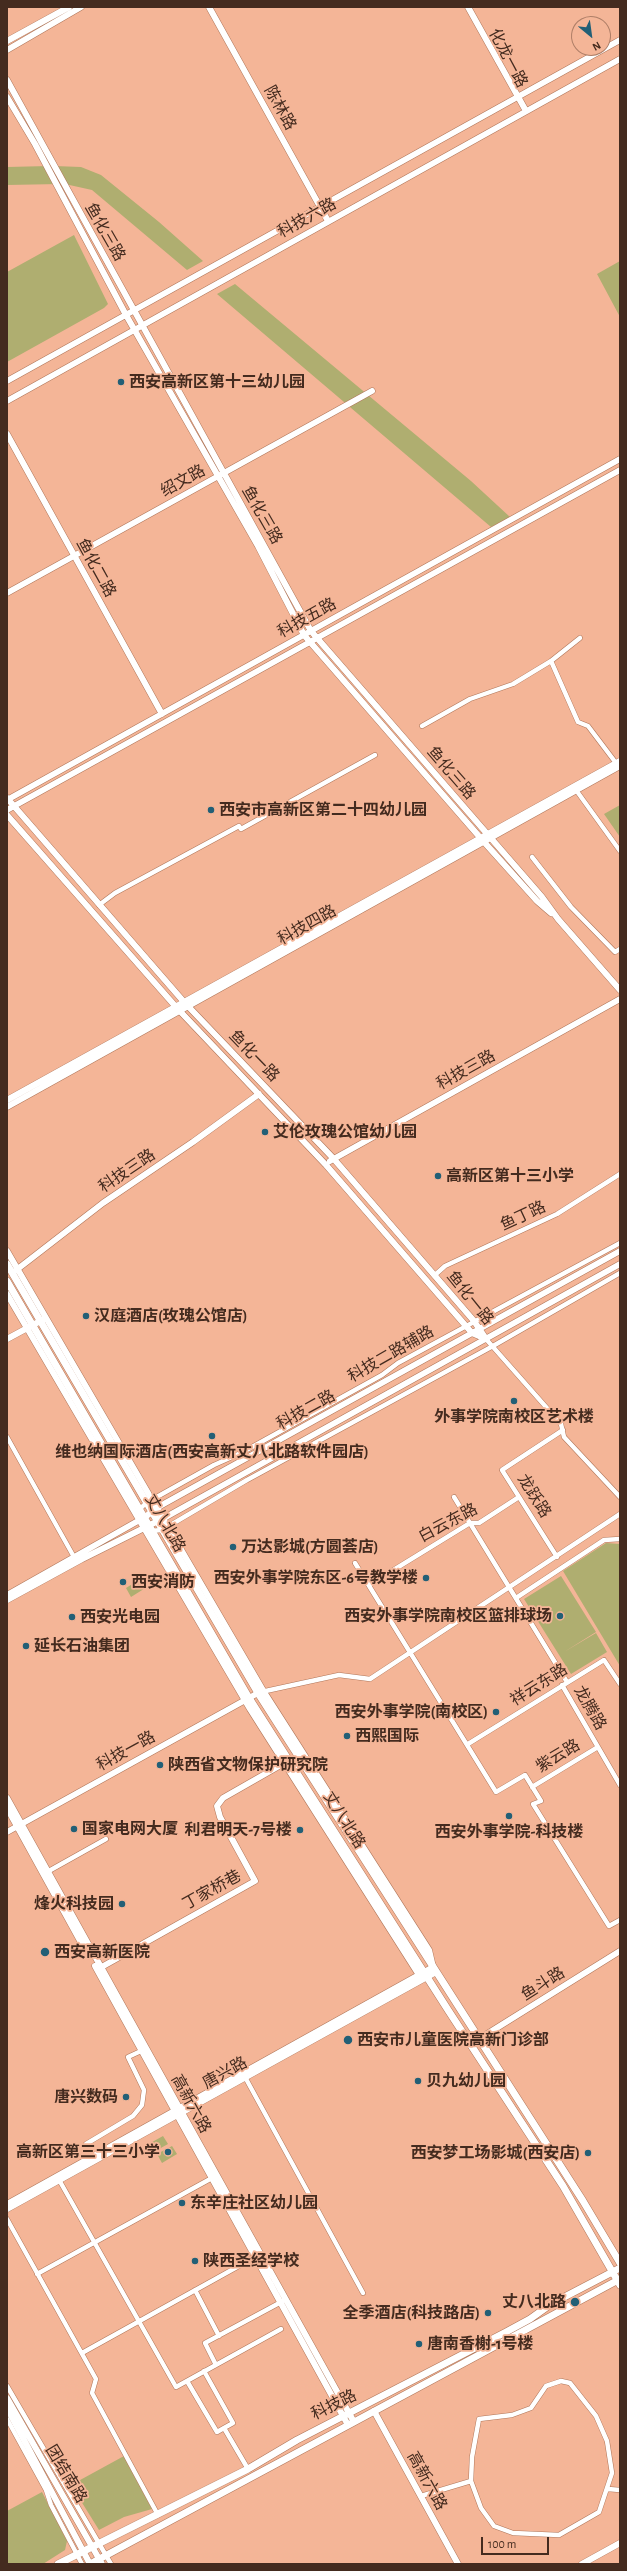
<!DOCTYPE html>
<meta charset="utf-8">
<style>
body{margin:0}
#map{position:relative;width:627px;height:2571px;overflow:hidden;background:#f4b597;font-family:"Alegreya Sans",sans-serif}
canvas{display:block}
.frame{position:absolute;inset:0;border:8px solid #442b1f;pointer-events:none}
.north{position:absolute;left:571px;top:16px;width:40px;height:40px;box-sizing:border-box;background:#f4b597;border:1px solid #ae7e67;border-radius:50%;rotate:151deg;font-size:11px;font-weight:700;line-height:16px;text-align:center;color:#442b1f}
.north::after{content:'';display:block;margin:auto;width:14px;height:18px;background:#225f76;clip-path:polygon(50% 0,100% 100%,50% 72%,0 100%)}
.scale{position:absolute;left:481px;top:2537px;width:68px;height:18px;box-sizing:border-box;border:2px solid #442b1f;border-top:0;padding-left:5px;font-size:12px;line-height:14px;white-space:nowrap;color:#442b1f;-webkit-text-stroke:3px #f4b597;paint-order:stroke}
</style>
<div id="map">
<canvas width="627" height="2571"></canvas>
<div class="frame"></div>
<div class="north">N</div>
<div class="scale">100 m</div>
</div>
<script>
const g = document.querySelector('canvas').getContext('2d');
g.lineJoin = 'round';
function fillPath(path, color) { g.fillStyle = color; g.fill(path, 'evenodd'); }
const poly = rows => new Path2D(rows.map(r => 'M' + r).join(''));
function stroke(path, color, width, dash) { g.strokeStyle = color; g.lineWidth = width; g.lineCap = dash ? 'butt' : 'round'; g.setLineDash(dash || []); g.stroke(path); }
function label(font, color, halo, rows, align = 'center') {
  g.font = font + ' "Alegreya Sans","Noto Sans SC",sans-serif'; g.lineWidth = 3.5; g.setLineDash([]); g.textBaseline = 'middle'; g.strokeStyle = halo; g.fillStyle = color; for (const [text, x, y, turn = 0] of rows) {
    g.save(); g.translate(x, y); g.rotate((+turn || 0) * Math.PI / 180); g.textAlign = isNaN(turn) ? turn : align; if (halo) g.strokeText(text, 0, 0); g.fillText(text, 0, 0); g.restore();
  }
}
const green = poly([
 [49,166,60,184,7,185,7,167],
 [54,166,81,167,101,175,159,222,203,261,187,270,92,190,65,184],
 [74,235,108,304,104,308,7,362,7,272],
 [620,261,620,317,597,274],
 [235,284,471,481,510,517,491,527,217,294],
 [620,805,620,837,604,814],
 [606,1543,620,1544,620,1666,563,1571],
 [561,1576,596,1632,564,1652,596,1633,607,1652,571,1674,524,1599],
 [142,1578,147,1587,131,1597,126,1588],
 [163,2136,168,2144,150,2154,145,2146],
 [172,2146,177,2154,162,2163,157,2154],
 [124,2456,152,2509,124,2517,99,2530,71,2485],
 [42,2492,67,2541,65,2550,43,2564,7,2564,7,2511]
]);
const street = poly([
 [551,661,578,722,588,726,616,763],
 [422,726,470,699,513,684,551,661,580,638],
 [576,790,620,851],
 [532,857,571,907,615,952,620,949],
 [99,905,115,893,239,826,241,829,375,755],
 [435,1275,445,1266,557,1214,620,1174],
 [486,1339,561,1424,564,1437,620,1497],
 [7,1437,74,1557],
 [454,1497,567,1682],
 [138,1511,146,1503,214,1465,243,1452,382,1375,398,1363,620,1243],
 [150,1531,162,1530,247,1480,493,1346,620,1273],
 [557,1557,502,1470,563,1430],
 [355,1563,496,1792,525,1775,541,1801,533,1804,609,1926,620,1920],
 [369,1585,470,1523,479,1523,519,1497],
 [516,1598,604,1540,620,1539],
 [562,1685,620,1785],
 [261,1692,339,1675,370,1679,620,1514],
 [468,1744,604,1660,620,1684],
 [532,1787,598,1747],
 [47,1872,106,1839],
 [245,2077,363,2293],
 [93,2156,86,2144,133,2116,142,2105,144,2090,128,2057,141,2051],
 [58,2178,176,2387,281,2329],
 [7,2219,96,2379,92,2393,158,2515],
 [37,2274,212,2178],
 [195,2290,219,2336],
 [82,2353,255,2257],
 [216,2365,205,2343,283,2301],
 [204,2371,233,2423,224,2428],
 [187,2381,217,2432,224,2428,248,2469],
 [561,2381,570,2383,596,2416,607,2441,612,2473,599,2512,559,2535,513,2533,494,2526,481,2508,471,2481,472,2457,479,2419,512,2415,531,2408,546,2386,561,2381],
 [7,2386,111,2564],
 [7,2419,46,2490,51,2505,82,2564],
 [608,2489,620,2490],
 [421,2496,471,2481]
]);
const secondary = poly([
 [209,7,328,221],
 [468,7,526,111],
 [7,41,69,7],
 [7,50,81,7],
 [7,80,311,631,542,897,558,919,620,990],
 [7,97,35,144,126,315,258,546,304,635,484,842,537,901,551,913],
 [7,381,620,40],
 [7,401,620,59],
 [7,434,162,714],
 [7,593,372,391],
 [7,798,184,1002,333,1158,474,1321,486,1339],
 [7,800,620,459],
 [7,810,620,470],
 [7,815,176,1007,326,1165,472,1333,486,1339],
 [7,1100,620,761],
 [7,1107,620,766],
 [330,1161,620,999],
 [7,1251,264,1692,429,1950,433,1967,7,2204],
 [15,1271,103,1203,193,1142,259,1094],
 [7,1294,250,1709,419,1975],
 [7,1339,44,1319],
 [7,1595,145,1517,160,1506,620,1251],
 [7,1600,82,1559,166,1517,620,1264],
 [7,1798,354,2422],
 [7,1808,83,1946],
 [7,1832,258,1693],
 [95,1966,348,2425],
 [98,1969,255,1881,220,1817,217,1806,223,1798,286,1762],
 [479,2039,620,1951],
 [7,2209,436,1972],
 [7,2398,102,2564],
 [7,2408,90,2564],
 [374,2411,458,2564],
 [582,2564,620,2543]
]);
const primary = poly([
 [7,1264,258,1693,583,2201,620,2263],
 [7,1281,249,1698,448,2010,563,2186,620,2285],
 [58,2564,248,2469,297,2440,506,2332,530,2319,551,2304,620,2268],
 [90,2564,620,2279]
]);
const markers = [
 [121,382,4,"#225f76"],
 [211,810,4,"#225f76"],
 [265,1132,4,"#225f76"],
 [438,1176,4,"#225f76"],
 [86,1316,4,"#225f76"],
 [514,1401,4,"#225f76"],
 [212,1436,4,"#225f76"],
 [233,1547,4,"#225f76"],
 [426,1578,4,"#225f76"],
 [123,1582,4,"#225f76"],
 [560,1616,4,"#225f76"],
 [72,1617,4,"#225f76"],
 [26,1646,4,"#225f76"],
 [496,1712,4,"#225f76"],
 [347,1736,4,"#225f76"],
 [160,1765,4,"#225f76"],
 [509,1816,4,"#225f76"],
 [74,1829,4,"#225f76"],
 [300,1830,4,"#225f76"],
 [122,1904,4,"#225f76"],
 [45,1952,5,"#225f76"],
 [348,2040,5,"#225f76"],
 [418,2081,4,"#225f76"],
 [126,2097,4,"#225f76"],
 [168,2152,4,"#225f76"],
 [588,2153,4,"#225f76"],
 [182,2203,4,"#225f76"],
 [195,2261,4,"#225f76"],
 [575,2302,5,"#225f76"],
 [488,2313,4,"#225f76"],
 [419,2344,4,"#225f76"]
];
const streetNames = [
 ["化龙一路",508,58,62],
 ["陈林路",280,108,61],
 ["科技六路",307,218,-29],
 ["鱼化三路",105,232,60],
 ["绍文路",183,481,-29],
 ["鱼化三路",262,515,60],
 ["鱼化二路",96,568,61],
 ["科技五路",307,618,-29],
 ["鱼化三路",451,773,49],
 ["科技四路",307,925,-29],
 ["鱼化一路",254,1056,46],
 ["科技三路",466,1070,-29],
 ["科技三路",127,1171,-34],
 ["鱼丁路",523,1216,-25],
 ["鱼化一路",470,1298,51],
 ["科技二路辅路",391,1354,-30],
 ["科技二路",306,1410,-29],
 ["龙跃路",534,1496,58],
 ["丈八北路",165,1523,60],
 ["白云东路",448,1523,-28],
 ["祥云东路",539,1685,-32],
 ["龙腾路",590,1708,60],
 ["科技一路",126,1751,-29],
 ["紫云路",558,1756,-31],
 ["丈八北路",344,1820,58],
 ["丁家桥巷",212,1890,-29],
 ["鱼斗路",543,1984,-32],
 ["唐兴路",225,2073,-29],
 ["高新六路",191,2104,61],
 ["科技路",334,2405,-26],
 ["团结南路",66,2474,59],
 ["高新六路",427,2481,61]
];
const poiNames = [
 ["西安高新区第十三幼儿园",129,382],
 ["西安市高新区第二十四幼儿园",219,810],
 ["艾伦玫瑰公馆幼儿园",273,1132],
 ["高新区第十三小学",446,1176],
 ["汉庭酒店(玫瑰公馆店)",94,1316],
 ["外事学院南校区艺术楼",514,1417,"center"],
 ["维也纳国际酒店(西安高新丈八北路软件园店)",212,1452,"center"],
 ["万达影城(方圆荟店)",241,1547],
 ["西安外事学院东区-6号教学楼",418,1578,"right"],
 ["西安消防",131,1582],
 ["西安外事学院南校区篮排球场",552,1616,"right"],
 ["西安光电园",80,1617],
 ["延长石油集团",34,1646],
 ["西安外事学院(南校区)",488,1712,"right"],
 ["西熙国际",355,1736],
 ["陕西省文物保护研究院",168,1765],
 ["国家电网大厦",82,1829],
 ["利君明天-7号楼",292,1830,"right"],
 ["西安外事学院-科技楼",509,1832,"center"],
 ["烽火科技园",114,1904,"right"],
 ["西安高新医院",54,1952],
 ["西安市儿童医院高新门诊部",357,2040],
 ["贝九幼儿园",426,2081],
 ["唐兴数码",118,2097,"right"],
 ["高新区第三十三小学",160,2152,"right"],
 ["西安梦工场影城(西安店)",580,2153,"right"],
 ["东辛庄社区幼儿园",190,2203],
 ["陕西圣经学校",203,2261],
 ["丈八北路",566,2302,"right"],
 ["全季酒店(科技路店)",480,2313,"right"],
 ["唐南香榭-1号楼",427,2344]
];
fillPath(green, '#afae70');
stroke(street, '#b07659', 5.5);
stroke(secondary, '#b07659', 7);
stroke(primary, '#b07659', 8);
stroke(street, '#fff', 4.5);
stroke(secondary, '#fff', 6);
stroke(primary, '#fff', 7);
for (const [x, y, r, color] of markers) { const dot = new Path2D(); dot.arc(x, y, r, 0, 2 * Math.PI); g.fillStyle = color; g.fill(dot); stroke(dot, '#f4b597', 1.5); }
label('16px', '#442b1f', '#f4b597', streetNames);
label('bold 16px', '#442b1f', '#f4b597', poiNames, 'left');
</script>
